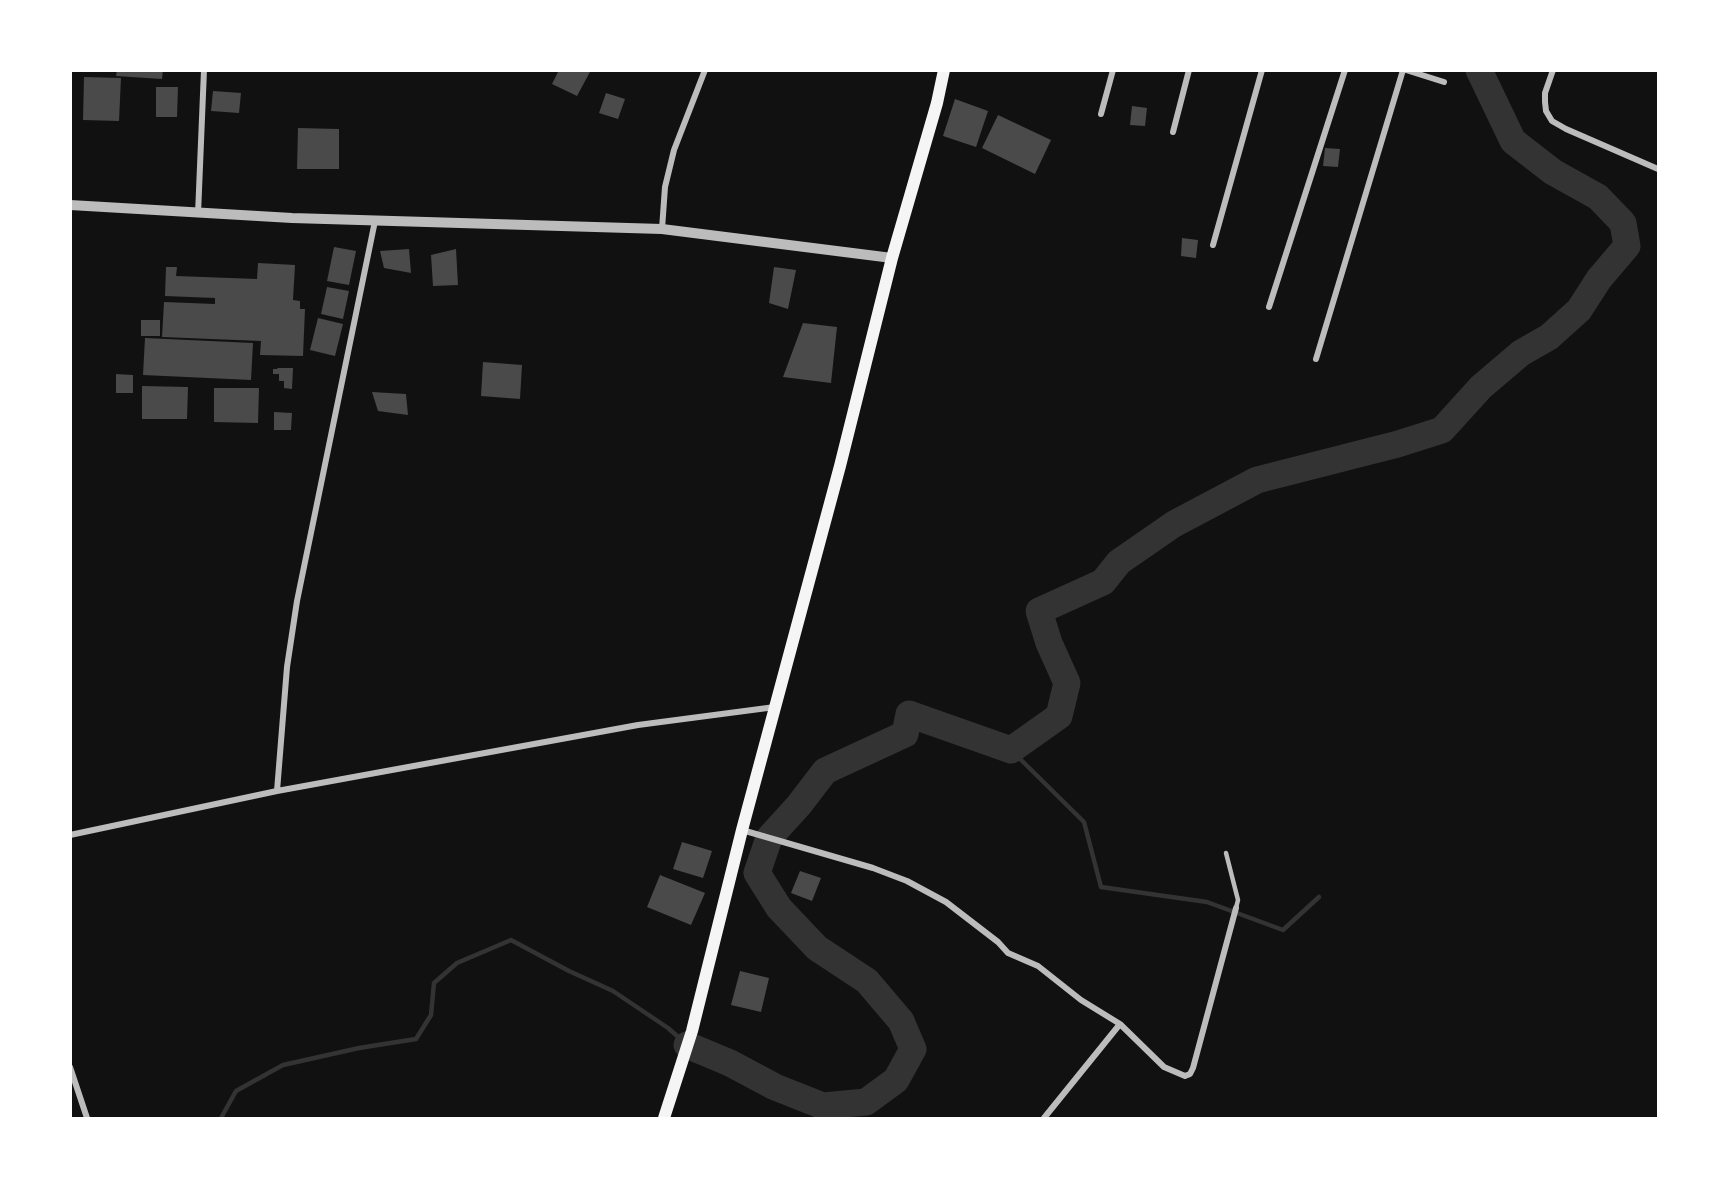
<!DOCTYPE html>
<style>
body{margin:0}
#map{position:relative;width:1729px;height:1189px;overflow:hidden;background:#111;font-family:Overpass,sans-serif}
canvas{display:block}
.frame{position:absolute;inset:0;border:72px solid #fff;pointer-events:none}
</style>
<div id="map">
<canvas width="1729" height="1189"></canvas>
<div class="frame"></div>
</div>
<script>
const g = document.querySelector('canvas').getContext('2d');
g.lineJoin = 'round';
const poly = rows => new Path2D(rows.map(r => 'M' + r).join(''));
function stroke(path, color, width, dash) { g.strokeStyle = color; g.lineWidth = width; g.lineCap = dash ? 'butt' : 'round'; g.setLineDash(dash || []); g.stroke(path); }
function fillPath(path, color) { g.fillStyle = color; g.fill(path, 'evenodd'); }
const stream = poly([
 [1011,750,1084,822,1101,887,1207,902,1283,930,1319,897],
 [221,1118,236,1091,283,1065,359,1048,416,1039,431,1015,434,983,457,963,511,940,569,971,613,991,668,1028,685,1043]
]);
const river = poly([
 [687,1045,730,1063,775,1087,823,1106,866,1102,896,1080,913,1049,901,1021,867,981,817,948,779,908,757,873,769,838,799,805,825,771,905,734,909,714,1011,750,1059,716,1067,683,1049,643,1039,611,1103,582,1119,562,1174,524,1257,480,1398,444,1442,430,1481,387,1521,353,1549,337,1579,310,1599,279,1627,246,1623,223,1598,197,1553,172,1513,141,1479,70]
]);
const building = poly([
 [117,70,163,70,162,79,116,76],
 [559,70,591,70,577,96,552,84],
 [84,77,121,78,119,121,83,120],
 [156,87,178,87,177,117,156,117],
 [213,91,241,93,239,113,211,111],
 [606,93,625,99,618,119,599,113],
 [955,99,988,111,976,147,943,136],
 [1132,106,1147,108,1145,126,1130,125],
 [998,115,1051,140,1035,174,982,148],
 [298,128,339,129,339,169,297,169],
 [1325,148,1340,149,1338,167,1323,166],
 [1182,238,1198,240,1196,258,1181,256],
 [334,247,356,251,349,285,327,281],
 [409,249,411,273,384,268,380,251],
 [456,249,458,285,433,286,431,255],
 [258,263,295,265,293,300,300,301,300,309,305,309,303,356,260,355,261,341,162,337,164,302,215,304,215,298,165,296,166,267,177,267,176,276,257,279],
 [774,267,796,270,788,309,769,303],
 [327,287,349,291,343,319,321,314],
 [318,318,343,324,335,356,310,350],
 [141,320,160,320,160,336,141,336],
 [803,323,837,327,831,383,783,377],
 [145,338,253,343,251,380,143,375],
 [483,362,522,365,520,399,481,396],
 [277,368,293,368,292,389,284,388,284,381,279,381,279,374,273,374,273,369,278,369],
 [116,374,133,375,133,393,116,393],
 [142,386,188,387,187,419,142,419],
 [214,388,259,388,258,423,214,422],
 [372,392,406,394,408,415,378,411],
 [274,412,292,413,291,430,274,430],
 [682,842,712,851,703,878,673,869],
 [800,871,821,878,812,901,791,893],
 [660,875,705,893,691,925,647,907],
 [740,971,769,978,761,1012,731,1005]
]);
const service = poly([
 [1226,853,1238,900,1236,908]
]);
const minor = poly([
 [1406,70,1444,82],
 [1553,70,1545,93,1545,102,1546,111,1552,121,1566,129,1658,169],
 [1101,114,1113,70],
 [1173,132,1189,70],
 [198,214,204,70],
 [662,229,665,187,674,150,705,70],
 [1213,245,1262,70],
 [1269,307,1345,70],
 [1316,359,1403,70],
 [277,791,287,667,297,601,375,221],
 [742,830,873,868,907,881,946,902,998,942,1008,953,1038,966,1081,1000,1120,1024,1164,1067,1185,1076,1190,1074,1193,1068,1236,908],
 [70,835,277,791,638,725,775,707],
 [70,1067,87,1118],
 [1044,1118,1120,1024]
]);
const tertiary = poly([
 [70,205,292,218,662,229,892,258]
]);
const secondary = poly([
 [664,1118,692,1031,742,830,840,466,892,258,937,103,944,70]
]);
stroke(stream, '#333', 4.5);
stroke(river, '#333', 27);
fillPath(building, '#4a4a4a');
stroke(service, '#bcbcbc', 4.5);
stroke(minor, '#bcbcbc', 6);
stroke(tertiary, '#bcbcbc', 10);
stroke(secondary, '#f5f5f5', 12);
</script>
